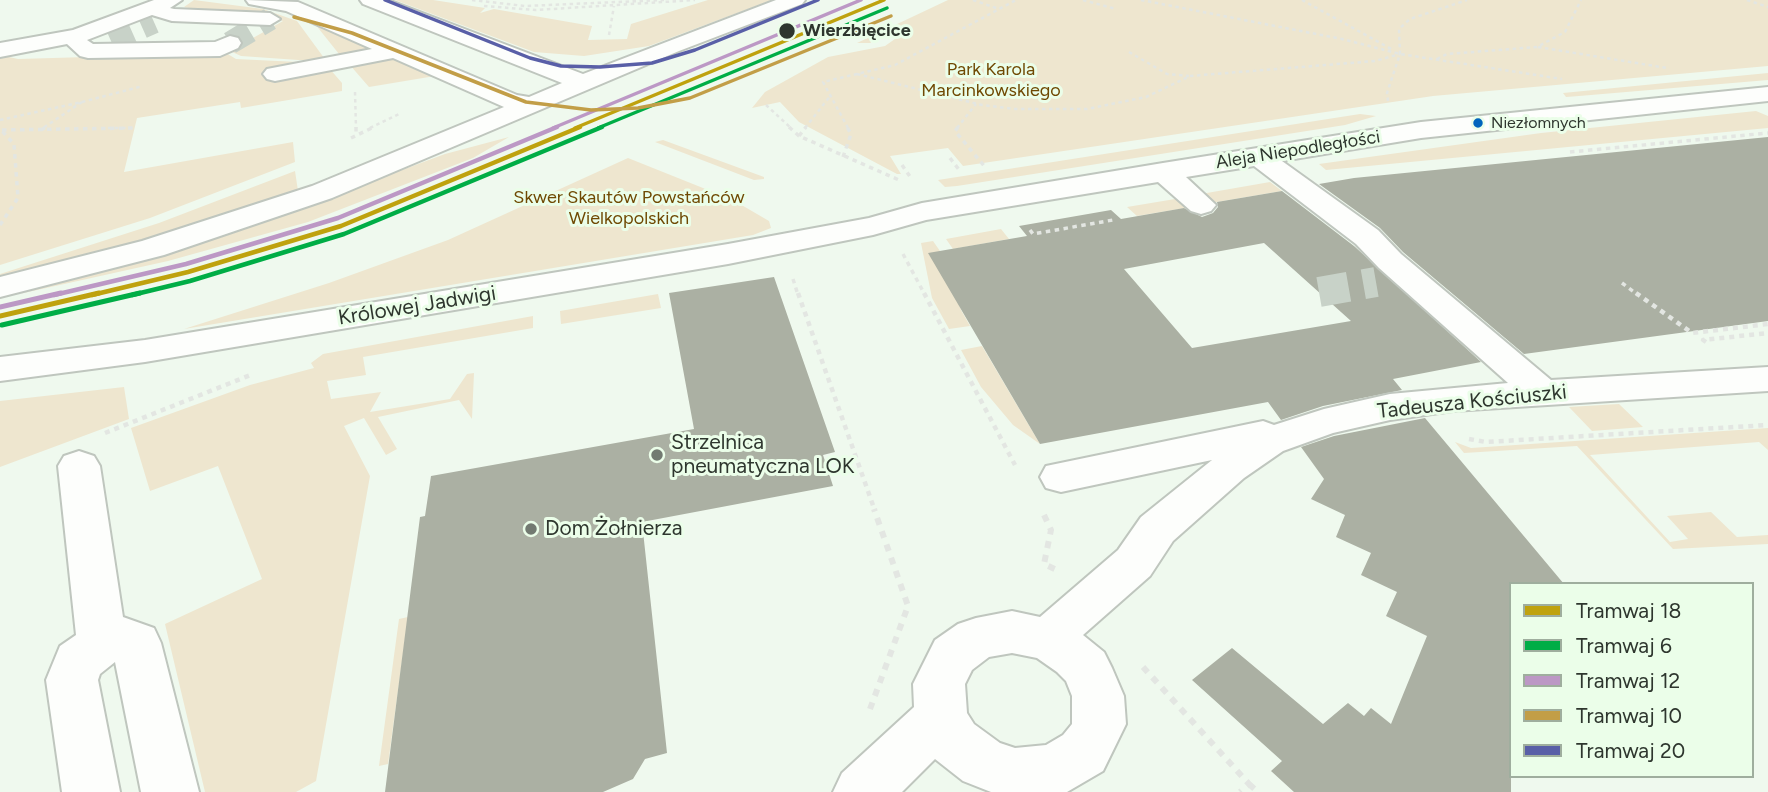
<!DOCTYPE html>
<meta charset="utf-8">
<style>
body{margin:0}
#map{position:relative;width:1768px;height:792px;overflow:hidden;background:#eff9ee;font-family:Figtree,sans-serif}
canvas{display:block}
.legend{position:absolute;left:1509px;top:582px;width:245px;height:196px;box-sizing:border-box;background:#ebfee9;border:2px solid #9fae9e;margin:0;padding:9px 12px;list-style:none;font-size:21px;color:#2e362e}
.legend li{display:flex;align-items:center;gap:14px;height:35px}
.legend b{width:35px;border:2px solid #9fae9e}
</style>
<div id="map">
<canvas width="1768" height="792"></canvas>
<ul class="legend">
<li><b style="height:9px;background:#bfa20e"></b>Tramwaj 18</li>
<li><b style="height:9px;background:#00ad46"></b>Tramwaj 6</li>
<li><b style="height:9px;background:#bc98c5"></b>Tramwaj 12</li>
<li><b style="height:9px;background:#c29e47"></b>Tramwaj 10</li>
<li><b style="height:9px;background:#595fa7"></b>Tramwaj 20</li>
</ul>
</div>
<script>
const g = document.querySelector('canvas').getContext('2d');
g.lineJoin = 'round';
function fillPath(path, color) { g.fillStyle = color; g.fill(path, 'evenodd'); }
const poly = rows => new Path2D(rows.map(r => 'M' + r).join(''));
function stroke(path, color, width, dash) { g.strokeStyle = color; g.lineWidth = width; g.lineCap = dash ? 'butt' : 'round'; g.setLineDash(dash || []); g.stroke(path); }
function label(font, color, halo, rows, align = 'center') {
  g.font = font + ' Figtree,sans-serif'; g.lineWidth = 6; g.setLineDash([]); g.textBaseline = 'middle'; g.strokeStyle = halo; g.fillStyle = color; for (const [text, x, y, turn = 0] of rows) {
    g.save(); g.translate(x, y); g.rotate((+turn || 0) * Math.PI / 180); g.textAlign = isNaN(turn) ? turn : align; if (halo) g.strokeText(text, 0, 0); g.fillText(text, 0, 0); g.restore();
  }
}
const green = poly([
 [194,0,263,9,297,21,327,62,241,56,230,51,283,21,254,12,205,12,184,7],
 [395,0,433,0,485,8,480,13,494,9,592,26,588,40,627,39,631,24,708,0,772,0,649,46,584,56,534,52],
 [948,0,1768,0,1768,66,1433,96,963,166,948,148,890,156,901,174,897,174,799,122,780,102,752,108,765,92,828,57,885,46,909,29,896,26,870,43,857,43],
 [315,24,379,51,343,59],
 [226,53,236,59,319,63,329,68,342,83,342,91,241,108,240,102,137,118,124,172,293,142,295,162,150,218,0,265,0,55,18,59],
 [393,57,435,76,369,87,349,64],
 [1768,73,1768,80,1579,96,1566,97,1563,93],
 [1756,111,1768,116,1768,128,1326,170,1319,164,1541,133],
 [1360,114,1376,116,1345,125,957,186,945,187,938,180],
 [509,137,473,158,308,222,168,261,19,294,222,237,445,154],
 [663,140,764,177,764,179,754,180,655,142],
 [541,151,438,197,351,229,524,157],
 [628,158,733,200,769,221,771,228,753,235,184,329,329,283,448,240],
 [295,171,298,191,163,235,0,277,0,274,159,223],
 [1270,182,1282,191,1211,203,1201,194],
 [1181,198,1191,207,1137,216,1127,207],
 [1001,229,1009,239,953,249,946,239],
 [933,241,940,251,961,310,970,326,949,329,932,298,921,243],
 [658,294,661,308,561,324,560,311],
 [533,316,533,328,363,357,366,375,327,381,331,399,381,392,370,412,450,399,467,374,474,373,472,419,459,400,378,417,397,449,386,455,364,418,344,426,370,476,316,781,296,792,205,792,165,624,262,579,218,466,150,491,131,428,250,385,314,368,311,363,323,354],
 [982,346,1040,444,1013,425,981,387,961,350],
 [124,387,129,419,0,467,0,401],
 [1619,404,1643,427,1592,431,1569,407],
 [1768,428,1768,450,1759,442,1590,455,1670,542,1688,539,1667,516,1711,512,1737,537,1768,535,1768,544,1673,549,1577,446,1464,453,1455,442,1471,448],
 [408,617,388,764,379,766,399,619]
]);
const building = poly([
 [1768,137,1768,321,1524,354,1403,252,1380,228,1319,184,1354,178],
 [1282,191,1354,246,1481,362,1393,379,1402,390,1323,406,1281,420,1268,402,1040,444,928,253,1027,236,1019,226,1111,210,1121,219,1184,208,1202,217,1213,213,1218,207,1217,202],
 [1264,243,1351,321,1192,348,1124,269],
 [774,277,835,452,823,455,833,486,642,522,667,753,645,759,633,779,603,792,385,792,420,517,425,516,431,476,694,429,669,293],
 [1425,418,1564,584,1511,584,1511,792,1294,792,1271,771,1282,761,1192,680,1232,648,1323,724,1348,703,1364,716,1371,708,1391,724,1427,636,1386,616,1397,592,1361,575,1371,553,1336,537,1345,515,1311,499,1324,479,1301,447,1334,436]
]);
const minorTunnelFar1 = poly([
 [111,41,154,22],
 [230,43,270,19]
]);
const minorTunnel = poly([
 [1319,292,1376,282]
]);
const pathFar3 = poly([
 [472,0,525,6,664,0],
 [973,0,999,9],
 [1083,0,1116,9],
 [1141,0,1342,39,1400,54,1562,79],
 [1302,0,1393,50],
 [1747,0,1768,7],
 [484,6,536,10,695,0],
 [609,35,614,6],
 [1538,47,1667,68],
 [1129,52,1167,74,1189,76],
 [1437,59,1447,54,1537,47,1565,32,1581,0],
 [857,74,982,105,1015,109,1087,109,1146,97,1190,76,1375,61,1400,54],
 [355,92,356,128],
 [1388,101,1387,93,1400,54,1399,29,1410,19,1467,0],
 [82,102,143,86],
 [766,105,791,128],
 [0,120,82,102,43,128],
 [108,128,135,128],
 [370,128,399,114],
 [805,128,831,95],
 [848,128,823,82,895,65,1016,0],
 [957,128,976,104]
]);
const pathFar2 = poly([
 [356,127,356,135],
 [789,127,799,136,899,180],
 [958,127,955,131,985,167],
 [2,130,135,128],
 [41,130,46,127],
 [799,136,806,127],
 [351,138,374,127],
 [1570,152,1768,133],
 [843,157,851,134,847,127],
 [950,158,960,171],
 [902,165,911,178],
 [0,225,18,198,14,144,1,130],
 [1030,230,1033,234,1113,220,1111,218],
 [903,254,925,295],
 [793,279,798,295],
 [1622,283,1638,295]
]);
const pathFar1 = poly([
 [798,293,875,511],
 [924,293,1015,465],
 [1636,293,1692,333,1768,324],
 [1706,342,1703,340,1768,333],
 [105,433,253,374],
 [1469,439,1486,442,1768,425]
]);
const path = poly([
 [1044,515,1051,530,1044,564,1057,570],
 [1143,667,1249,784,1240,792],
 [870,709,908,606,874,509],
 [1249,784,1258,792]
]);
const minor = poly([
 [154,0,182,0,170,8,174,9,270,13,280,19,270,25,172,21,152,15,87,40,93,44,215,42,230,36,238,38,241,43,238,48,220,56,88,58,80,56,67,44,0,57,0,43,73,30,154,0],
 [246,0,298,2,517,95,529,97,562,83,363,4,360,0,388,0,583,74,776,0,805,0,802,4,679,51,332,198,164,255,0,297,0,277,142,241,312,186,504,107,393,58,275,81,267,79,263,74,267,69,372,49,286,11,249,4,246,0],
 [1768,87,1768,101,1421,138,1282,161,1378,230,1401,254,1551,380,1768,367,1768,391,1453,411,1390,420,1333,433,1283,451,1244,478,1173,541,1150,576,1083,635,1104,652,1112,668,1124,696,1126,724,1103,771,1067,792,991,792,963,781,935,759,902,792,833,792,842,773,914,707,913,684,935,640,958,624,976,618,1012,611,1040,617,1118,550,1141,517,1212,460,1061,492,1046,488,1040,477,1046,466,1263,421,1274,425,1324,409,1390,394,1508,383,1379,268,1356,244,1254,166,1186,177,1216,205,1211,211,1201,214,1191,211,1158,182,926,220,873,235,728,264,145,362,0,381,0,357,145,340,728,244,869,218,922,203,1163,163,1421,122,1768,87],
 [1012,653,1037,658,1057,672,1066,681,1072,696,1072,724,1063,735,1046,745,1015,748,1000,743,974,724,967,713,965,684,972,670,989,657,1012,653],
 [79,451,94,456,100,466,123,617,154,628,161,643,199,792,141,792,115,662,100,674,98,680,120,792,62,792,46,680,60,646,76,635,58,466,64,456,79,451]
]);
const tram1Far2 = poly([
 [575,128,884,0]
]);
const tram1Far1 = poly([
 [92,295,188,272,341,226,580,127]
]);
const tram1 = poly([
 [0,316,99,293]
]);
const tram2Far2 = poly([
 [598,128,887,8]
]);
const tram2Far1 = poly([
 [132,295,190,281,344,234,602,127]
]);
const tram2 = poly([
 [2,325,140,293]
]);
const tram3Far2 = poly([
 [553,128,861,0]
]);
const tram3Far1 = poly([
 [54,295,186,264,338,218,557,127]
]);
const tram3 = poly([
 [0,307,61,293]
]);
const tram4 = poly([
 [294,17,352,33,526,102,591,110,638,108,690,98,891,16]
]);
const tram5 = poly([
 [385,0,530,58,561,66,600,67,652,63,695,50,818,0]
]);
const markers = [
 [787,31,9,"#2e362e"],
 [1478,123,6,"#0065bd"],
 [657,455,7,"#727a71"],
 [531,529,7,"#727a71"]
];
const farBusnames = [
 ["Niezłomnych",1491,123]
];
const farStopnames = [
 ["Wierzbięcice",803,31]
];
const farParknames = [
 ["Park Karola",991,70],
 ["Marcinkowskiego",991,91],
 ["Skwer Skautów Powstańców",629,198],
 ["Wielkopolskich",629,219]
];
const farStreetnames = [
 ["Aleja Niepodległości",1298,150,-9]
];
const streetNames = [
 ["Królowej Jadwigi",417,306,-9],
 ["Tadeusza Kościuszki",1472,402,-6]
];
const poiNames = [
 ["Strzelnica",671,443],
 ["pneumatyczna LOK",671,467],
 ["Dom Żołnierza",545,529]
];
fillPath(green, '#eee6cf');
fillPath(building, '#abb0a3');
stroke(minorTunnelFar1, '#c8d2c8', 23, [23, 11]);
stroke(minorTunnel, '#c8d2c8', 30, [30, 15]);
stroke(minor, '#bfc6be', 4);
stroke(pathFar3, '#e3e6e2', 2.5, [3.5, 3.5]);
stroke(pathFar2, '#e3e6e2', 3.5, [4.5, 4.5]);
stroke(pathFar1, '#e3e6e2', 4.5, [5, 5]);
stroke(path, '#e3e6e2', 6, [7, 7]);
fillPath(minor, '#fdfefc');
stroke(tram1Far2, '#bfa20e', 3.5);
stroke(tram1Far1, '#bfa20e', 4.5);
stroke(tram1, '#bfa20e', 5);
stroke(tram2Far2, '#00ad46', 3.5);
stroke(tram2Far1, '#00ad46', 4.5);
stroke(tram2, '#00ad46', 5);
stroke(tram3Far2, '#bc98c5', 3.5);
stroke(tram3Far1, '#bc98c5', 4.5);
stroke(tram3, '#bc98c5', 5);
stroke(tram4, '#c29e47', 3.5);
stroke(tram5, '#595fa7', 3.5);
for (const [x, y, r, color] of markers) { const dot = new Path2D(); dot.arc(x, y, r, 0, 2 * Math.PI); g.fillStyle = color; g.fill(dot); stroke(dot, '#ebfee9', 2.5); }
label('16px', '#2e362e', '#ebfee9', farBusnames, 'left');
label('bold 18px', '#2e362e', '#ebfee9', farStopnames, 'left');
label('18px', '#6f4903', '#ebfee9', farParknames);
label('18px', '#2e362e', '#ebfee9', farStreetnames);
label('21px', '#2e362e', '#ebfee9', streetNames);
label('21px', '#2e362e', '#ebfee9', poiNames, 'left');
</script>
